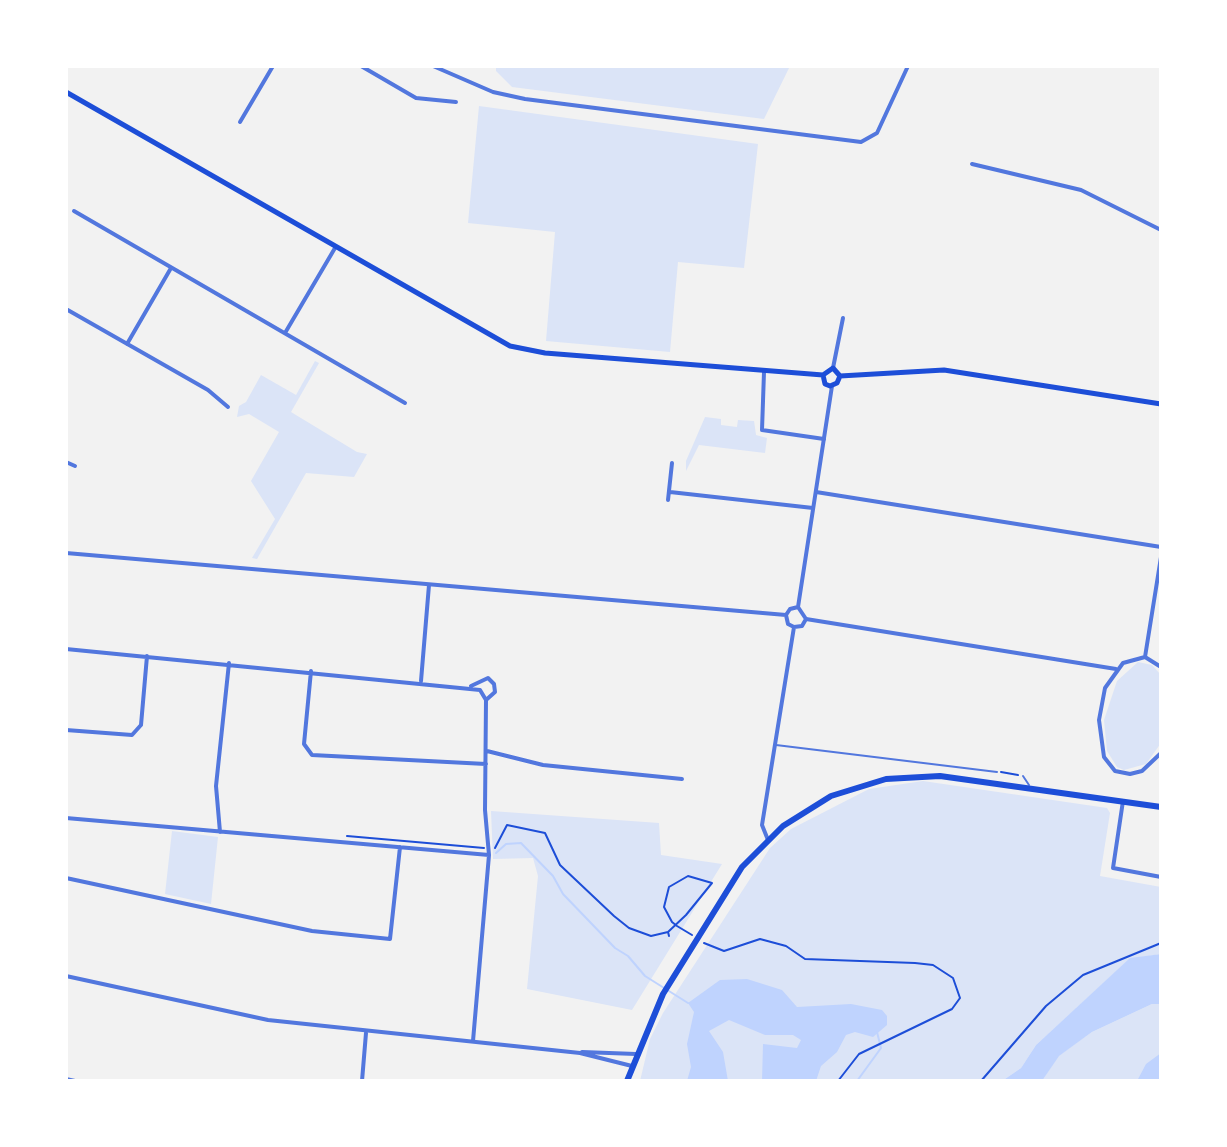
<!DOCTYPE html>
<style>
body{margin:0}
#map{position:relative;width:1227px;height:1147px;overflow:hidden;background:#f2f2f2;font-family:Karla,sans-serif}
canvas{display:block}
.frame{position:absolute;inset:0;border:68px solid #fff;pointer-events:none}
</style>
<div id="map">
<canvas width="1227" height="1147"></canvas>
<div class="frame"></div>
</div>
<script>
const g = document.querySelector('canvas').getContext('2d');
g.lineJoin = 'round';
function fillPath(path, color) { g.fillStyle = color; g.fill(path, 'evenodd'); }
const poly = rows => new Path2D(rows.map(r => 'M' + r).join(''));
function stroke(path, color, width, dash) { g.strokeStyle = color; g.lineWidth = width; g.lineCap = dash ? 'butt' : 'round'; g.setLineDash(dash || []); g.stroke(path); }
const green = poly([
 [496,66,790,66,764,119,512,87,496,71],
 [479,106,758,144,744,268,678,262,670,352,546,341,555,232,468,223],
 [315,361,319,363,291,412,357,452,367,454,354,477,306,473,257,559,252,558,275,519,251,481,279,432,249,414,237,417,239,406,246,402,261,375,296,395],
 [705,417,721,419,721,425,737,427,738,420,754,421,756,435,767,438,765,453,699,445,686,471,686,461],
 [1138,662,1152,665,1161,675,1161,743,1146,764,1124,770,1117,767,1107,751,1104,720,1117,681],
 [923,781,1107,808,1110,813,1100,876,1161,887,1161,954,1130,959,1036,1045,1021,1068,1002,1081,640,1081,650,1039,663,1013,770,848,791,829,869,789],
 [491,811,659,823,661,855,722,864,632,1010,527,989,538,876,533,858,493,859],
 [172,831,218,837,211,904,165,894],
 [1152,1004,1161,1004,1161,1081,1042,1081,1058,1056,1092,1032]
]);
const water = poly([
 [1161,954,1161,1004,1152,1004,1092,1032,1059,1056,1042,1081,1002,1081,1021,1068,1036,1045,1130,958],
 [747,979,782,990,797,1007,851,1004,882,1010,887,1016,887,1025,873,1037,855,1032,846,1035,837,1052,821,1066,816,1081,762,1081,763,1044,797,1048,801,1040,793,1035,765,1035,729,1020,709,1031,723,1052,728,1081,687,1081,691,1067,687,1044,694,1012,688,1003,720,980],
 [1161,1053,1161,1081,1137,1081,1146,1064]
]);
const stream = poly([
 [496,853,506,844,521,843,553,876,563,894,615,948,628,956,645,976,688,1003],
 [857,1081,881,1048,877,1032]
]);
const path = poly([
 [1001,772,1018,775],
 [347,836,484,848],
 [495,848,507,825,545,833,560,865,614,916,629,928,651,936,668,932],
 [669,936,668,932,686,915,712,883,688,876,669,887,664,907,672,922,677,926,692,935],
 [704,943,724,951,760,939,786,946,805,959,915,963,933,965,953,978,960,998,952,1009,859,1054,838,1081],
 [981,1081,1046,1006,1083,975,1161,943]
]);
const service = poly([
 [776,745,997,772],
 [1023,776,1029,785]
]);
const minor = poly([
 [361,66,416,98,456,102],
 [433,66,493,92,525,99,861,142,877,133,908,66],
 [240,122,273,66],
 [972,164,1081,190,1161,230],
 [74,211,405,403],
 [66,309,208,390,228,407],
 [285,333,335,248],
 [127,344,171,268],
 [833,368,843,318],
 [764,372,762,430,824,439],
 [66,462,75,466],
 [670,492,813,508],
 [816,492,1161,547],
 [668,500,672,463],
 [806,619,1116,669],
 [66,649,480,690,486,700,485,810,489,855,473,1041],
 [1145,657,1161,557],
 [1161,667,1145,657,1123,663,1105,688,1099,720,1104,757,1115,771,1130,774,1142,771,1161,753],
 [311,671,304,744,312,755,486,764],
 [421,681,429,585],
 [471,686,488,678,494,684,495,692,486,700],
 [66,730,132,735,141,725,147,656],
 [487,751,543,765,682,779],
 [1123,801,1113,868,1161,877],
 [66,818,489,855],
 [220,832,216,786,229,663],
 [66,878,312,931,390,939,400,847],
 [66,1079,75,1081],
 [362,1081,366,1033]
]);
const tertiary = poly([
 [66,553,786,615],
 [798,607,832,386],
 [786,615,788,624,794,627],
 [786,615,790,609,798,607],
 [794,627,802,626,806,619,798,607],
 [768,840,762,825,794,627],
 [66,976,268,1020,580,1053,632,1066],
 [582,1052,636,1054]
]);
const secondary = poly([
 [66,92,510,346,545,353,823,375],
 [823,375,825,384,830,386,837,383,840,376],
 [823,375,833,368,840,376],
 [840,376,944,370,1161,404]
]);
const primary = poly([
 [627,1081,663,994,742,867,783,826,831,796,886,779,940,776,1161,807]
]);
fillPath(green, '#dbe4f7');
fillPath(water, '#bfd3fe');
stroke(stream, '#bfd3fe', 2);
stroke(path, '#1d4ed8', 2);
stroke(service, '#5277de', 2);
stroke(minor, '#5277de', 4);
stroke(tertiary, '#5277de', 4);
stroke(secondary, '#1d4ed8', 5);
stroke(primary, '#1d4ed8', 6);
</script>
